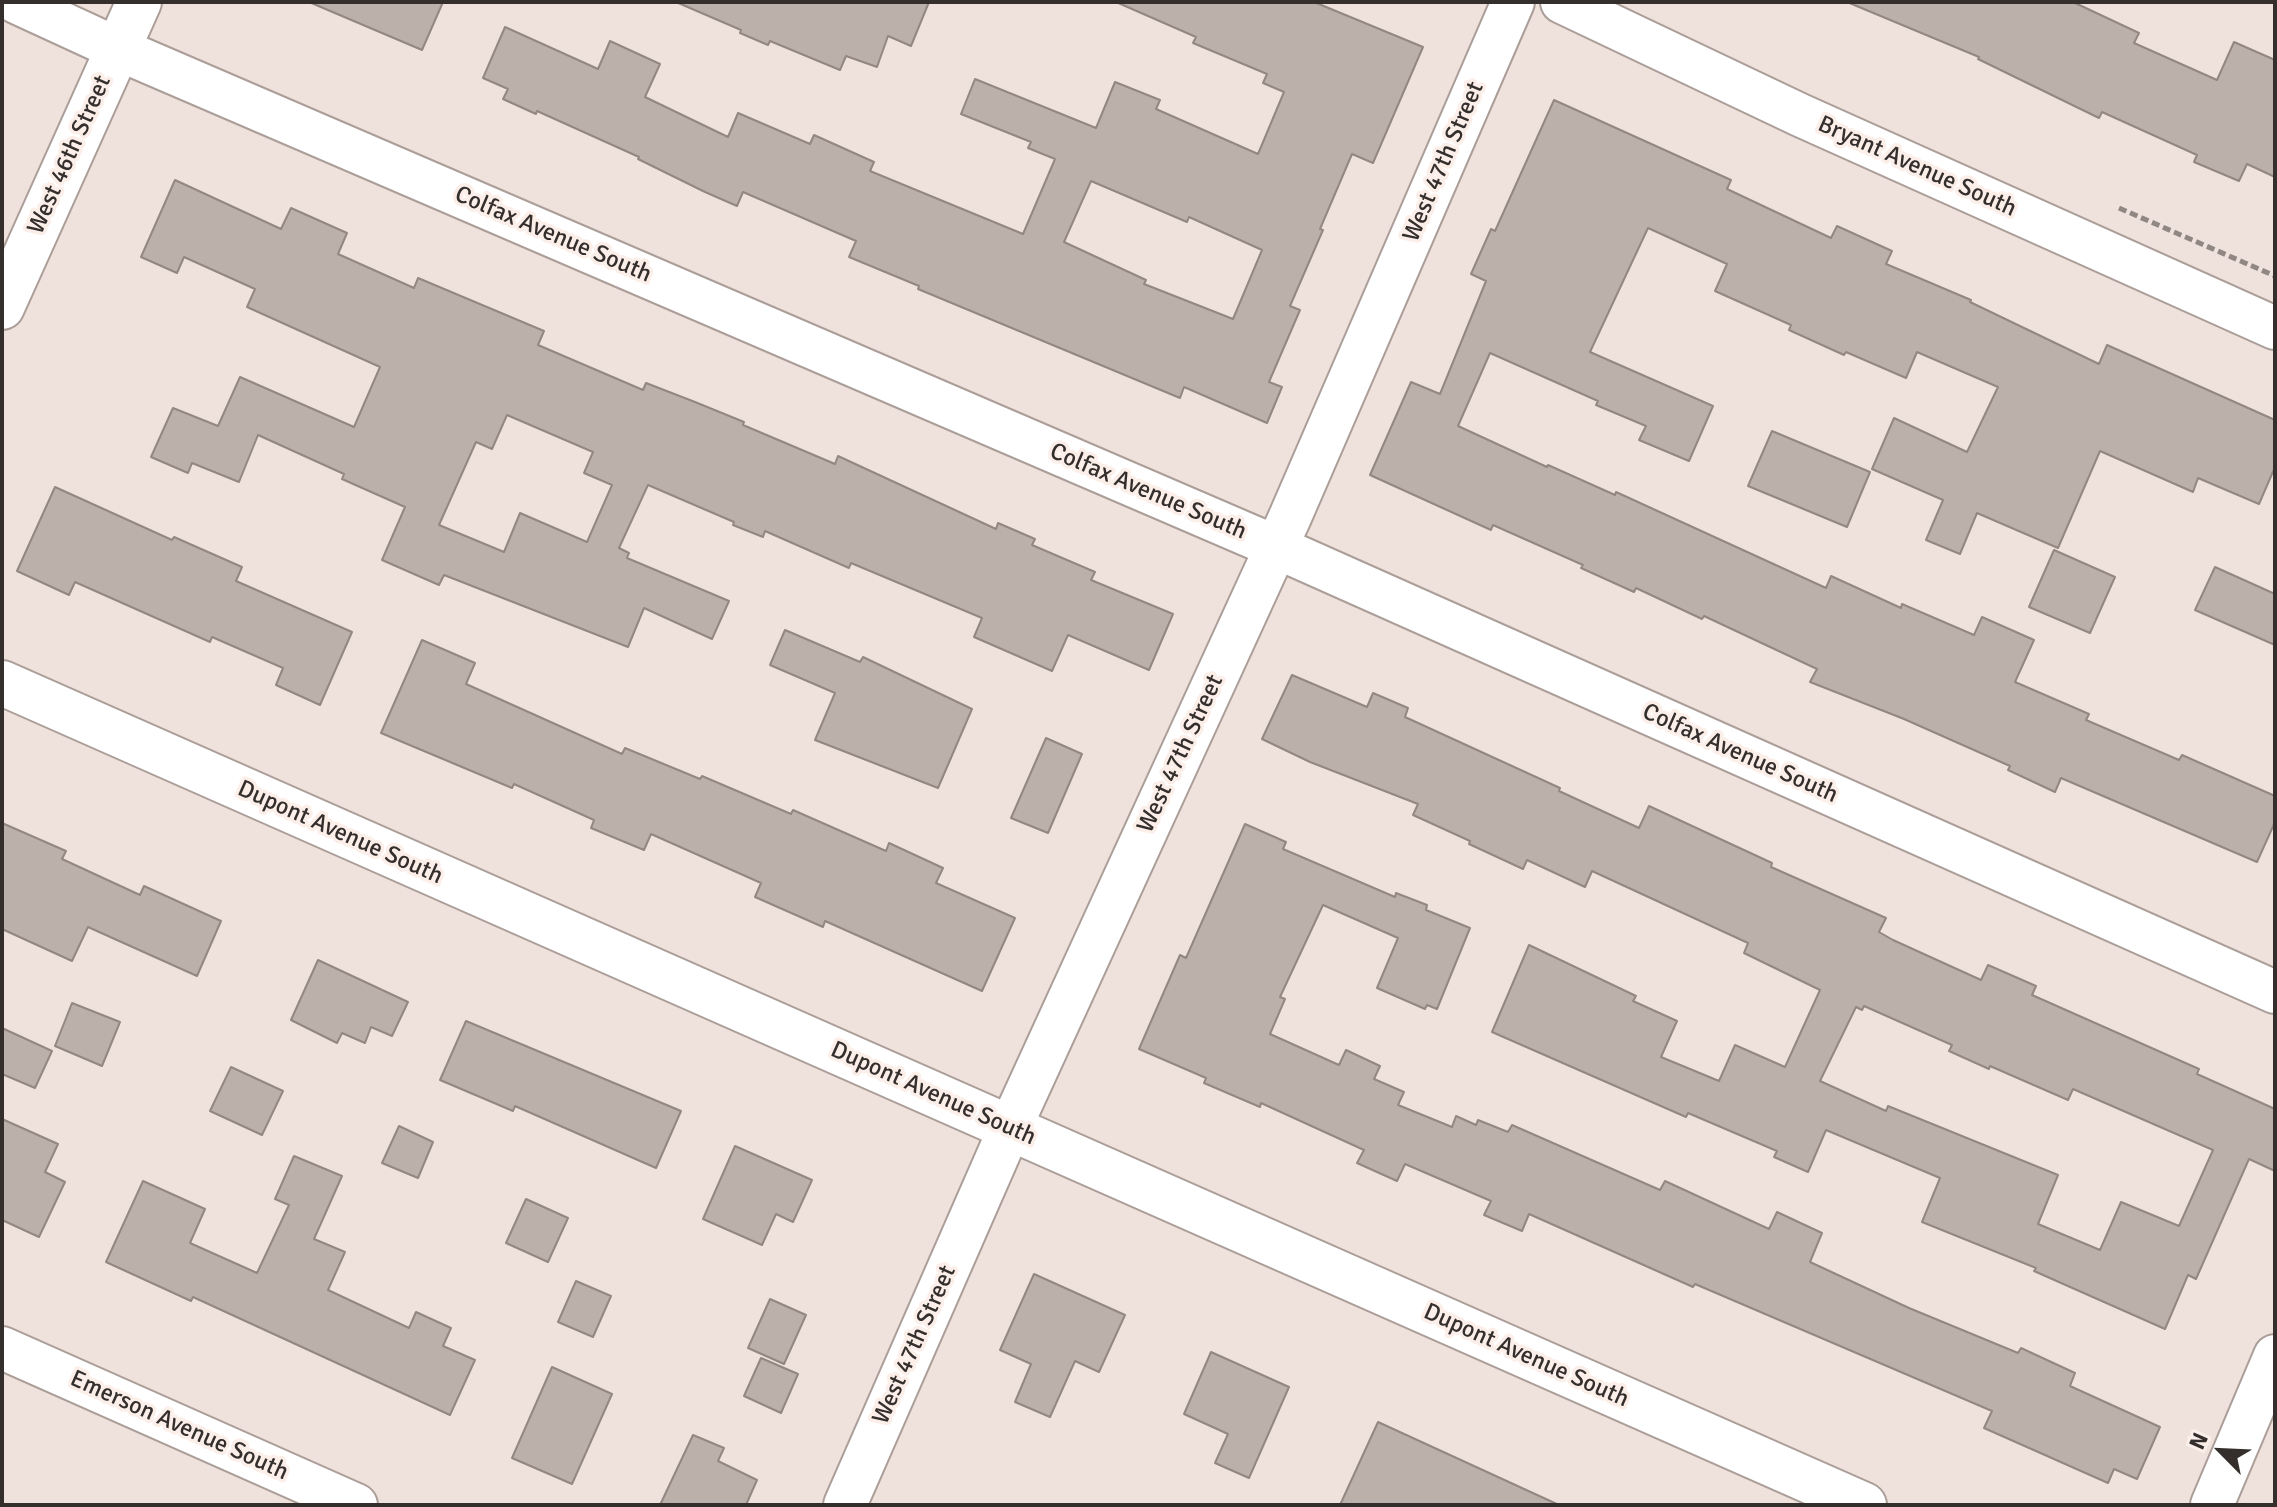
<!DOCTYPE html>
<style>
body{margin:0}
#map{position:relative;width:2277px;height:1507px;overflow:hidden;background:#efe2dc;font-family:Signika,sans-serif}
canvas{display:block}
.frame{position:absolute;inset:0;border:4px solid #342f2d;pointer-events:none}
.north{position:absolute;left:2181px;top:1411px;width:80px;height:80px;-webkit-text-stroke:6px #fcefe9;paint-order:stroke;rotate:294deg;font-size:22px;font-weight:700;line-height:32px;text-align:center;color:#342f2d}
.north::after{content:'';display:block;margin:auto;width:28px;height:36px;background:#342f2d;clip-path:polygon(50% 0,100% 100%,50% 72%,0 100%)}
</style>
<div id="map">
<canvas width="2277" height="1507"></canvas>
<div class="frame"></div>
<div class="north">N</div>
</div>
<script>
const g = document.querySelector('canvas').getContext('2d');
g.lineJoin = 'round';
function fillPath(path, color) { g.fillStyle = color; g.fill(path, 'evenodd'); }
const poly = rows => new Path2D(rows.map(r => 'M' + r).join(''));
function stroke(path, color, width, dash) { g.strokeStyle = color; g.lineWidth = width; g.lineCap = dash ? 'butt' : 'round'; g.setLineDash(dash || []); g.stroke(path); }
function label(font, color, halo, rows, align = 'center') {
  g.font = font + ' Signika,sans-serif'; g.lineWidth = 7; g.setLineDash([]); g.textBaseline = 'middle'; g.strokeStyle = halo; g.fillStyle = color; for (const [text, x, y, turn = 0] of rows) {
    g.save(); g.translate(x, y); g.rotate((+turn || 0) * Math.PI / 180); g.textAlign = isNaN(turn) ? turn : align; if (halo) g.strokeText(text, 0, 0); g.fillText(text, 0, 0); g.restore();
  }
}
const building = poly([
 [309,2,443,2,422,50,309,2],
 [676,2,929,2,911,46,888,36,877,67,846,56,840,70,770,41,768,45,740,33,741,30,676,2],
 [1116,2,1314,2,1423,47,1373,163,1352,154,1320,229,1323,230,1290,306,1300,310,1269,382,1282,387,1267,423,1184,387,1180,398,918,289,919,286,849,257,856,241,743,192,737,206,705,192,638,159,639,157,537,111,536,114,503,99,508,89,483,78,505,27,598,69,610,41,660,64,645,97,728,137,738,113,810,144,814,135,874,162,870,171,1023,234,1055,159,1028,148,1031,142,961,114,975,79,1096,128,1115,82,1160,100,1156,109,1258,154,1284,92,1263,83,1267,74,1193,43,1196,37,1116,2],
 [1091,181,1187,222,1189,217,1262,250,1233,319,1144,284,1146,280,1064,242,1091,181],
 [1847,2,2073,2,2139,33,2134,43,2217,80,2234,42,2275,60,2275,177,2247,164,2239,181,2194,162,2197,155,2102,112,2099,118,1978,59,1979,57,1847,2],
 [1554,100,1731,180,1727,189,1831,238,1837,226,1892,251,1886,264,1971,300,1970,302,2099,364,2107,345,2275,420,2275,467,2259,504,2198,478,2193,492,2100,451,2058,548,1977,513,1960,554,1926,540,1943,500,1872,469,1894,418,1967,452,1998,387,1917,352,1906,378,1846,352,1844,355,1789,330,1791,325,1715,291,1727,264,1648,228,1590,352,1713,406,1689,461,1639,440,1646,426,1596,405,1598,401,1490,353,1458,426,1547,467,1548,465,1615,495,1616,492,1826,588,1831,576,1901,608,1902,604,1974,635,1982,617,2034,640,2015,682,2089,714,2086,720,2179,760,2182,755,2275,796,2275,822,2257,862,2061,778,2055,792,2008,770,2010,766,1904,719,1810,682,1817,669,1704,616,1702,619,1636,588,1634,592,1581,568,1583,565,1493,525,1491,530,1370,475,1411,382,1440,394,1486,281,1471,274,1491,229,1495,231,1554,100],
 [175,180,281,229,291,208,347,233,338,254,414,288,418,278,544,331,538,345,643,390,646,383,695,402,744,422,743,425,835,464,838,456,996,529,998,523,1035,539,1032,545,1095,572,1091,580,1173,614,1149,670,1068,635,1052,671,974,637,982,618,851,563,849,568,765,531,763,537,733,525,734,522,648,485,619,548,629,553,627,558,729,601,712,639,644,608,628,647,444,575,439,585,382,560,405,507,342,479,344,474,258,435,239,482,192,463,188,473,151,457,173,408,218,426,240,377,354,427,380,367,247,307,255,289,184,257,177,273,141,257,175,180],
 [507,415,593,452,584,473,612,485,587,542,520,513,504,552,439,525,476,442,492,449,507,415],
 [1772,431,1870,472,1847,527,1748,486,1772,431],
 [55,487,172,540,174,537,242,567,236,581,352,632,320,705,276,685,283,668,212,637,210,642,75,582,69,595,17,571,55,487],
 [2054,550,2115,577,2090,633,2029,607,2054,550],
 [2215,567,2275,594,2275,645,2195,610,2215,567],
 [785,630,860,662,863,657,972,709,938,788,815,740,835,693,770,665,785,630],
 [422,640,475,663,466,684,622,754,625,748,700,779,702,776,791,814,793,810,886,851,889,843,943,868,936,883,1015,918,982,991,825,921,823,927,755,897,761,883,651,834,644,850,591,828,594,820,514,784,512,788,381,733,422,640],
 [1292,675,1367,707,1373,693,1408,708,1405,717,1560,788,1559,791,1639,828,1649,806,1772,863,1771,867,1886,918,1879,932,1893,940,1981,980,1988,965,2036,986,2032,995,2199,1069,2197,1074,2275,1109,2275,1171,2249,1159,2196,1279,2188,1275,2165,1329,2034,1271,2036,1268,1922,1222,1940,1178,1826,1130,1808,1172,1774,1157,1777,1151,1688,1113,1686,1117,1492,1032,1529,945,1636,996,1633,1001,1677,1021,1661,1057,1719,1081,1735,1045,1785,1067,1820,990,1744,953,1748,943,1592,871,1585,887,1527,860,1523,869,1469,844,1470,841,1413,815,1418,804,1310,762,1262,739,1292,675],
 [1864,1006,1952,1045,1949,1051,1989,1069,1990,1066,2068,1100,2073,1089,2213,1150,2179,1226,2121,1202,2100,1250,2038,1224,2058,1175,1888,1106,1886,1111,1820,1081,1856,1007,1862,1010,1864,1006],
 [1046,738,1082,754,1048,833,1011,818,1046,738],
 [2,823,66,851,62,859,140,895,144,886,221,921,197,976,88,927,72,961,2,929,2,823],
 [1245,824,1286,842,1283,849,1395,897,1396,893,1427,905,1426,910,1470,928,1437,1009,1427,1005,1425,1009,1377,988,1398,938,1323,905,1280,997,1285,999,1270,1034,1339,1065,1346,1050,1380,1066,1374,1079,1404,1092,1398,1105,1452,1127,1456,1116,1476,1125,1478,1120,1508,1132,1512,1125,1660,1190,1665,1181,1769,1229,1777,1212,1822,1233,1810,1262,1909,1308,2018,1353,2021,1348,2075,1373,2070,1386,2160,1427,2137,1479,2114,1469,2108,1483,1984,1428,1992,1411,1695,1284,1693,1287,1529,1214,1522,1231,1484,1215,1491,1201,1405,1164,1397,1181,1357,1163,1364,1150,1261,1103,1260,1107,1204,1083,1206,1078,1139,1049,1180,955,1186,958,1245,824],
 [318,960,408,1002,392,1036,371,1027,365,1043,342,1033,337,1043,291,1020,318,960],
 [72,1003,120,1022,102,1066,55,1046,72,1003],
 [466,1021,681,1111,656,1168,515,1106,513,1111,440,1080,466,1021],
 [2,1028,52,1051,35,1088,2,1074,2,1028],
 [231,1067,283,1091,262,1135,210,1111,231,1067],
 [2,1119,58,1144,45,1172,65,1182,39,1237,2,1220,2,1119],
 [399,1126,433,1142,418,1178,382,1163,399,1126],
 [735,1146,812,1180,793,1222,776,1214,762,1245,703,1219,735,1146],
 [294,1156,342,1176,314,1239,345,1252,328,1290,409,1328,416,1312,451,1328,443,1346,475,1360,450,1415,193,1297,191,1301,106,1262,143,1181,205,1209,190,1243,257,1273,289,1205,275,1199,294,1156],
 [526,1199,568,1218,548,1262,506,1243,526,1199],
 [1034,1274,1125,1315,1099,1372,1075,1361,1050,1417,1015,1402,1031,1364,1000,1350,1034,1274],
 [576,1281,611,1296,593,1337,558,1322,576,1281],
 [770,1299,806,1315,784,1364,748,1348,770,1299],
 [1211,1352,1289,1387,1249,1478,1215,1463,1228,1434,1184,1414,1211,1352],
 [761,1358,798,1374,781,1413,744,1396,761,1358],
 [552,1367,612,1394,572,1484,512,1458,552,1367],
 [1378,1422,1559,1505,1340,1505,1378,1422],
 [693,1435,724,1448,718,1461,757,1480,746,1505,660,1505,693,1435]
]);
const path = poly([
 [2119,208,2275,276]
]);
const minor = poly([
 [16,2,118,49,1276,547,2275,992],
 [1562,2,1800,115,2275,328],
 [2,1348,356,1505],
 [845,1505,1010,1128,1290,517,1513,2],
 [2212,1505,2275,1356]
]);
const tertiary = poly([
 [2,307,139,2],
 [2,683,1864,1505]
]);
const streetNames = [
 ["West 46th Street",70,155,-66],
 ["West 47th Street",1444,162,-67],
 ["Bryant Avenue South",1917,167,24],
 ["Colfax Avenue South",553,235,23],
 ["Colfax Avenue South",1148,492,23],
 ["West 47th Street",1181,754,-65],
 ["Colfax Avenue South",1740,754,24],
 ["Dupont Avenue South",340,833,24],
 ["Dupont Avenue South",933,1094,24],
 ["West 47th Street",915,1345,-66],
 ["Dupont Avenue South",1526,1356,24],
 ["Emerson Avenue South",179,1426,24]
];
fillPath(building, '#bcb0aa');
stroke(building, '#938782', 2);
stroke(minor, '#ab9e99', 46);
stroke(tertiary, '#ab9e99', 48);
stroke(path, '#908783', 5, [8, 4]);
stroke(minor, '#fff', 42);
stroke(tertiary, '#fff', 44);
label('24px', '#342f2d', '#fcefe9', streetNames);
</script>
